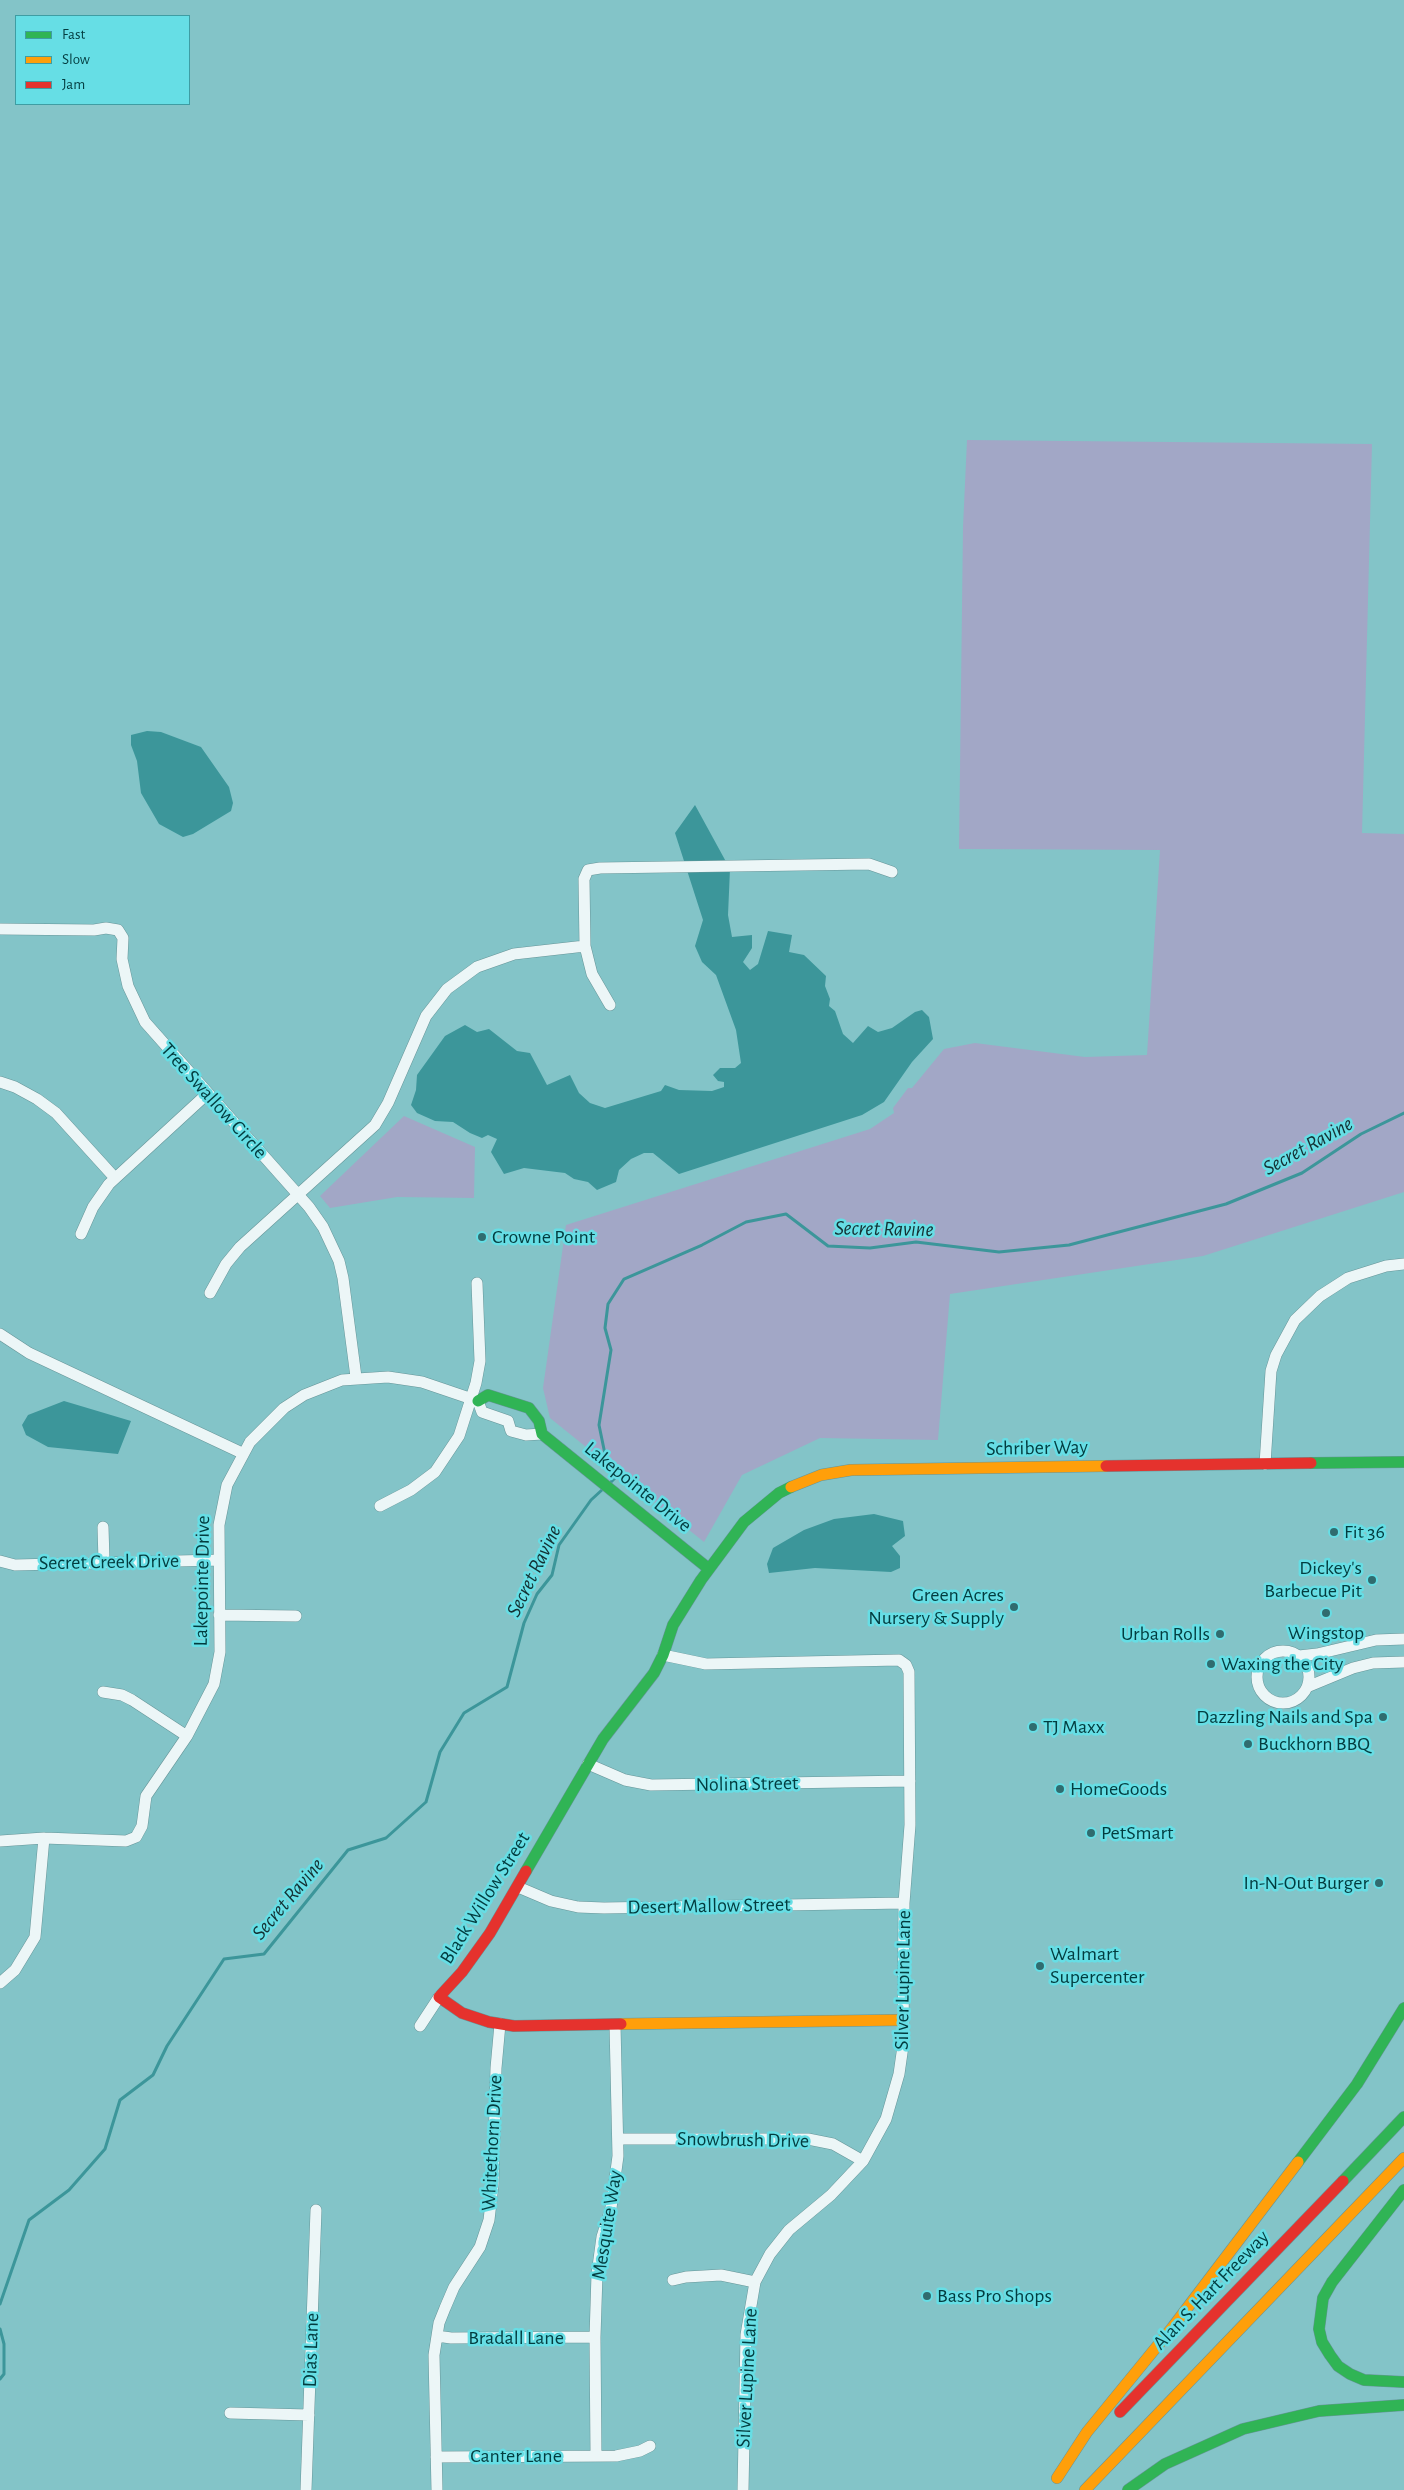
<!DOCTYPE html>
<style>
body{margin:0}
#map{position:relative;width:1404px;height:2490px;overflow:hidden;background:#83c4c8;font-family:"Alegreya Sans",sans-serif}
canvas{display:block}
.legend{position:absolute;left:15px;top:15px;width:175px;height:90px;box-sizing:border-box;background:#66dee5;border:1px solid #3e9da3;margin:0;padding:6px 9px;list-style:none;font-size:15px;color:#033c3f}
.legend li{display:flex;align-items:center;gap:10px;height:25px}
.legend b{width:25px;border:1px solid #3e9da3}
</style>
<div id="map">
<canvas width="1404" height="2490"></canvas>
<ul class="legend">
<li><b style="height:6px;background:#30b455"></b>Fast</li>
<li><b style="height:6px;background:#ff9f0a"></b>Slow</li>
<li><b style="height:6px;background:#e5322d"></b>Jam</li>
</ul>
</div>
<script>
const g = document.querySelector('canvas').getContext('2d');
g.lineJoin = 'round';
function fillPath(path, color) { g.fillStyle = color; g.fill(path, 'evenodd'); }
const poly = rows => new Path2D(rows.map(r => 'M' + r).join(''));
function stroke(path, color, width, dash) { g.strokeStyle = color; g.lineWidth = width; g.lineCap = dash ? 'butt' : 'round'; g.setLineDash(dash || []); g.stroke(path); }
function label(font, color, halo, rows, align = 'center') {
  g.font = font + ' "Alegreya Sans",sans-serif'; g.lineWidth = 5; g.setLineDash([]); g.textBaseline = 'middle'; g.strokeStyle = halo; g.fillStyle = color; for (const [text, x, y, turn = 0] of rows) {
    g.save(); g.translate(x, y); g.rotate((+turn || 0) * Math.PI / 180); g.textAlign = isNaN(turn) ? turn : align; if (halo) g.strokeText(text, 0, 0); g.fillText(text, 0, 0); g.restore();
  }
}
const green = poly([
 [967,440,1372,444,1362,833,1404,834,1404,1192,1203,1256,950,1294,938,1440,820,1438,742,1475,704,1542,550,1418,543,1388,566,1225,870,1129,894,1113,893,1108,908,1088,912,1088,944,1049,975,1043,1085,1057,1147,1055,1160,850,959,849,963,527],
 [404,1116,475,1147,474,1198,397,1197,330,1208,320,1196]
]);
const water = poly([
 [147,731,161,732,201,747,229,787,233,803,231,811,193,834,183,837,159,824,141,793,137,761,131,745,131,735],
 [695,805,730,869,728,915,732,937,752,935,752,948,743,962,750,970,758,964,768,931,792,935,789,952,804,955,826,976,825,986,830,999,829,1006,835,1011,843,1034,853,1043,868,1026,878,1032,892,1028,915,1012,922,1010,929,1017,933,1039,912,1062,884,1102,862,1115,679,1174,653,1153,644,1153,631,1159,619,1170,616,1182,597,1190,588,1182,574,1179,565,1173,524,1168,504,1174,491,1152,497,1139,488,1135,482,1138,470,1133,453,1122,435,1121,417,1113,411,1105,416,1090,417,1075,445,1036,465,1025,477,1032,489,1029,517,1051,530,1053,547,1085,570,1075,579,1093,590,1103,605,1108,661,1091,665,1085,679,1090,712,1091,724,1087,724,1082,718,1081,713,1075,720,1068,735,1068,741,1063,736,1030,716,975,702,962,695,946,703,920,675,833],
 [64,1401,131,1421,118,1454,48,1447,26,1435,22,1425,28,1415],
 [874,1514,903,1521,905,1536,892,1546,900,1556,900,1568,891,1572,815,1568,769,1573,767,1564,773,1548,804,1530,834,1519]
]);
const stream = poly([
 [610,1483,615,1478,606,1459,599,1425,611,1350,605,1328,608,1304,624,1279,702,1245,746,1222,786,1214,828,1246,870,1248,916,1242,999,1252,1069,1245,1226,1204,1302,1173,1361,1134,1404,1113],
 [0,2304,29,2220,69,2190,105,2149,120,2100,153,2075,167,2046,224,1959,264,1954,348,1850,386,1838,426,1802,440,1752,464,1713,507,1687,524,1623,537,1594,552,1575,559,1545,591,1500,603,1489],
 [0,2329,4,2344,4,2374,0,2379]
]);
const street = poly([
 [0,929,94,930,106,928,118,930,123,938,122,959,128,986,145,1022,309,1207,323,1227,339,1261,343,1278,356,1377],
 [610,1005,592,974,585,946,584,879,588,870,600,868,869,864,892,872],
 [0,1082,15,1087,37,1099,56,1113,115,1178],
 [81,1234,93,1207,109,1184,207,1094],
 [210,1293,226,1264,240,1247,375,1125,388,1103,426,1016,447,989,477,967,514,954,585,946],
 [0,1334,29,1353,242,1453],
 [508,1421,511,1431,526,1435,542,1434],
 [1265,1464,1271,1371,1276,1355,1295,1320,1320,1296,1348,1278,1386,1266,1404,1264],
 [380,1506,411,1490,435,1472,459,1436,476,1383,480,1361,477,1283],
 [103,1527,104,1561],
 [0,1561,15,1565,218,1560],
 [219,1615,296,1616],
 '1257 1677a26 26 0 1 1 52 0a26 26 0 1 1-52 0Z',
 [663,1655,706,1664,899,1660,906,1665,909,1672,910,1825,904,1903,903,2046,899,2074,886,2119,863,2161,831,2195,789,2230,770,2254,755,2282,746,2335,743,2490],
 [1299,1656,1317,1654,1376,1640,1404,1639],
 [1307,1687,1353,1668,1373,1663,1404,1662],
 [103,1692,122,1695,132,1700,187,1736],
 [588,1764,625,1780,651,1785,910,1781],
 [0,1841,44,1838,126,1841,136,1837,142,1826,146,1796,187,1736,214,1684,220,1652,219,1525,227,1485,250,1442,284,1408,304,1395,342,1380,388,1377,422,1382,478,1401,482,1412,508,1421],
 [518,1887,551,1901,578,1907,604,1908,904,1903],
 [0,1983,15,1970,35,1937,44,1838],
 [420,2026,439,1997],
 [618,2139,808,2139,833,2144,863,2161],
 [673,2280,686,2277,721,2275,755,2282],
 [437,2336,451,2338,595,2337],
 [230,2413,309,2415],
 [596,2456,595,2337,597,2274,602,2237,611,2208,618,2156,615,2025],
 [436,2457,616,2456,640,2451,650,2446],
 [306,2490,316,2210],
 [437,2490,434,2355,439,2323,445,2308,454,2287,480,2247,489,2220,493,2185,496,2068,500,2024]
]);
const fast = poly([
 [478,1401,488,1395,529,1408,539,1421,542,1434,709,1569],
 [1311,1463,1404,1462],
 [526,1871,603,1739,654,1673,663,1655,673,1625,701,1580,744,1522,779,1493,791,1487],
 [1298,2162,1357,2084,1404,2008],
 [1343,2181,1404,2117],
 [1404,2190,1332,2282,1323,2298,1319,2329,1322,2342,1330,2355,1338,2366,1350,2374,1364,2380,1404,2382],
 [1128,2490,1165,2464,1243,2429,1319,2411,1404,2405]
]);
const slow = poly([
 [791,1487,821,1475,851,1470,1106,1466],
 [621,2024,903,2020],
 [1057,2478,1087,2432,1172,2328,1298,2162],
 [1085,2490,1404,2158]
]);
const jam = poly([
 [1106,1466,1311,1463],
 [526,1871,490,1933,462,1972,439,1997,462,2013,489,2022,514,2026,621,2024],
 [1120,2412,1343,2181]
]);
const markers = [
 [482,1237,5,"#306c6f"],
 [1334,1532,5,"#306c6f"],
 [1372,1580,5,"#306c6f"],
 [1014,1607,5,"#306c6f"],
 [1326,1613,5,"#306c6f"],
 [1220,1634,5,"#306c6f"],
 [1211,1664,5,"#306c6f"],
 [1383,1717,5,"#306c6f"],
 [1033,1727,5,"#306c6f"],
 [1248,1744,5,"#306c6f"],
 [1060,1789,5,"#306c6f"],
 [1091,1833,5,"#306c6f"],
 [1379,1883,5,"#306c6f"],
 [1040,1966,5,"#306c6f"],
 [927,2296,5,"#306c6f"]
];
const streetNames = [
 ["Tree Swallow Circle",214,1101,48],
 ["Schriber Way",1037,1448,-1],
 ["Lakepointe Drive",638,1487,39],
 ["Secret Creek Drive",109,1562,-1],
 ["Lakepointe Drive",202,1581,-89],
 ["Nolina Street",747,1784,-1],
 ["Black Willow Street",485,1898,-58],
 ["Desert Mallow Street",709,1906,-1],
 ["Silver Lupine Lane",903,1980,-89],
 ["Snowbrush Drive",743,2140,1],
 ["Whitethorn Drive",492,2143,-87],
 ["Mesquite Way",607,2225,-81],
 ["Alan S. Hart Freeway",1211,2290,-46],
 ["Bradall Lane",516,2338],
 ["Dias Lane",311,2350,-88],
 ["Silver Lupine Lane",747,2378,-87],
 ["Canter Lane",516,2456]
];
const poiNames = [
 ["Crowne Point",492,1237],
 ["Fit 36",1344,1532],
 ["Dickey's",1362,1568,"right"],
 ["Barbecue Pit",1362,1591,"right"],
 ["Green Acres",1004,1595,"right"],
 ["Nursery & Supply",1004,1618,"right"],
 ["Wingstop",1326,1633,"center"],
 ["Urban Rolls",1210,1634,"right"],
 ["Waxing the City",1221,1664],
 ["Dazzling Nails and Spa",1373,1717,"right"],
 ["TJ Maxx",1043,1727],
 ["Buckhorn BBQ",1258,1744],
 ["HomeGoods",1070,1789],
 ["PetSmart",1101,1833],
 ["In-N-Out Burger",1369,1883,"right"],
 ["Walmart",1050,1954],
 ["Supercenter",1050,1977],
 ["Bass Pro Shops",937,2296]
];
const waterNames = [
 ["Secret Ravine",1308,1146,-29],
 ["Secret Ravine",884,1229,1],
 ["Secret Ravine",534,1571,-64],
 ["Secret Ravine",288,1899,-50]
];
fillPath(green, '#a2a7c6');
fillPath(water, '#3c969a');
stroke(stream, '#3c969a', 3);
stroke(street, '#669598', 12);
stroke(fast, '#669598', 12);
stroke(slow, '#669598', 12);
stroke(jam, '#669598', 12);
stroke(street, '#ecf6f7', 11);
stroke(fast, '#30b455', 11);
stroke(slow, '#ff9f0a', 11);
stroke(jam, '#e5322d', 11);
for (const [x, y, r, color] of markers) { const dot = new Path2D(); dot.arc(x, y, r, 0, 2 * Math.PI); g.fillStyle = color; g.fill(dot); stroke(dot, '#66dee5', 2); }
label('20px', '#033c3f', '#66dee5', streetNames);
label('20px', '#033c3f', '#66dee5', poiNames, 'left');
label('italic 21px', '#143133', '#66dee5', waterNames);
</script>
